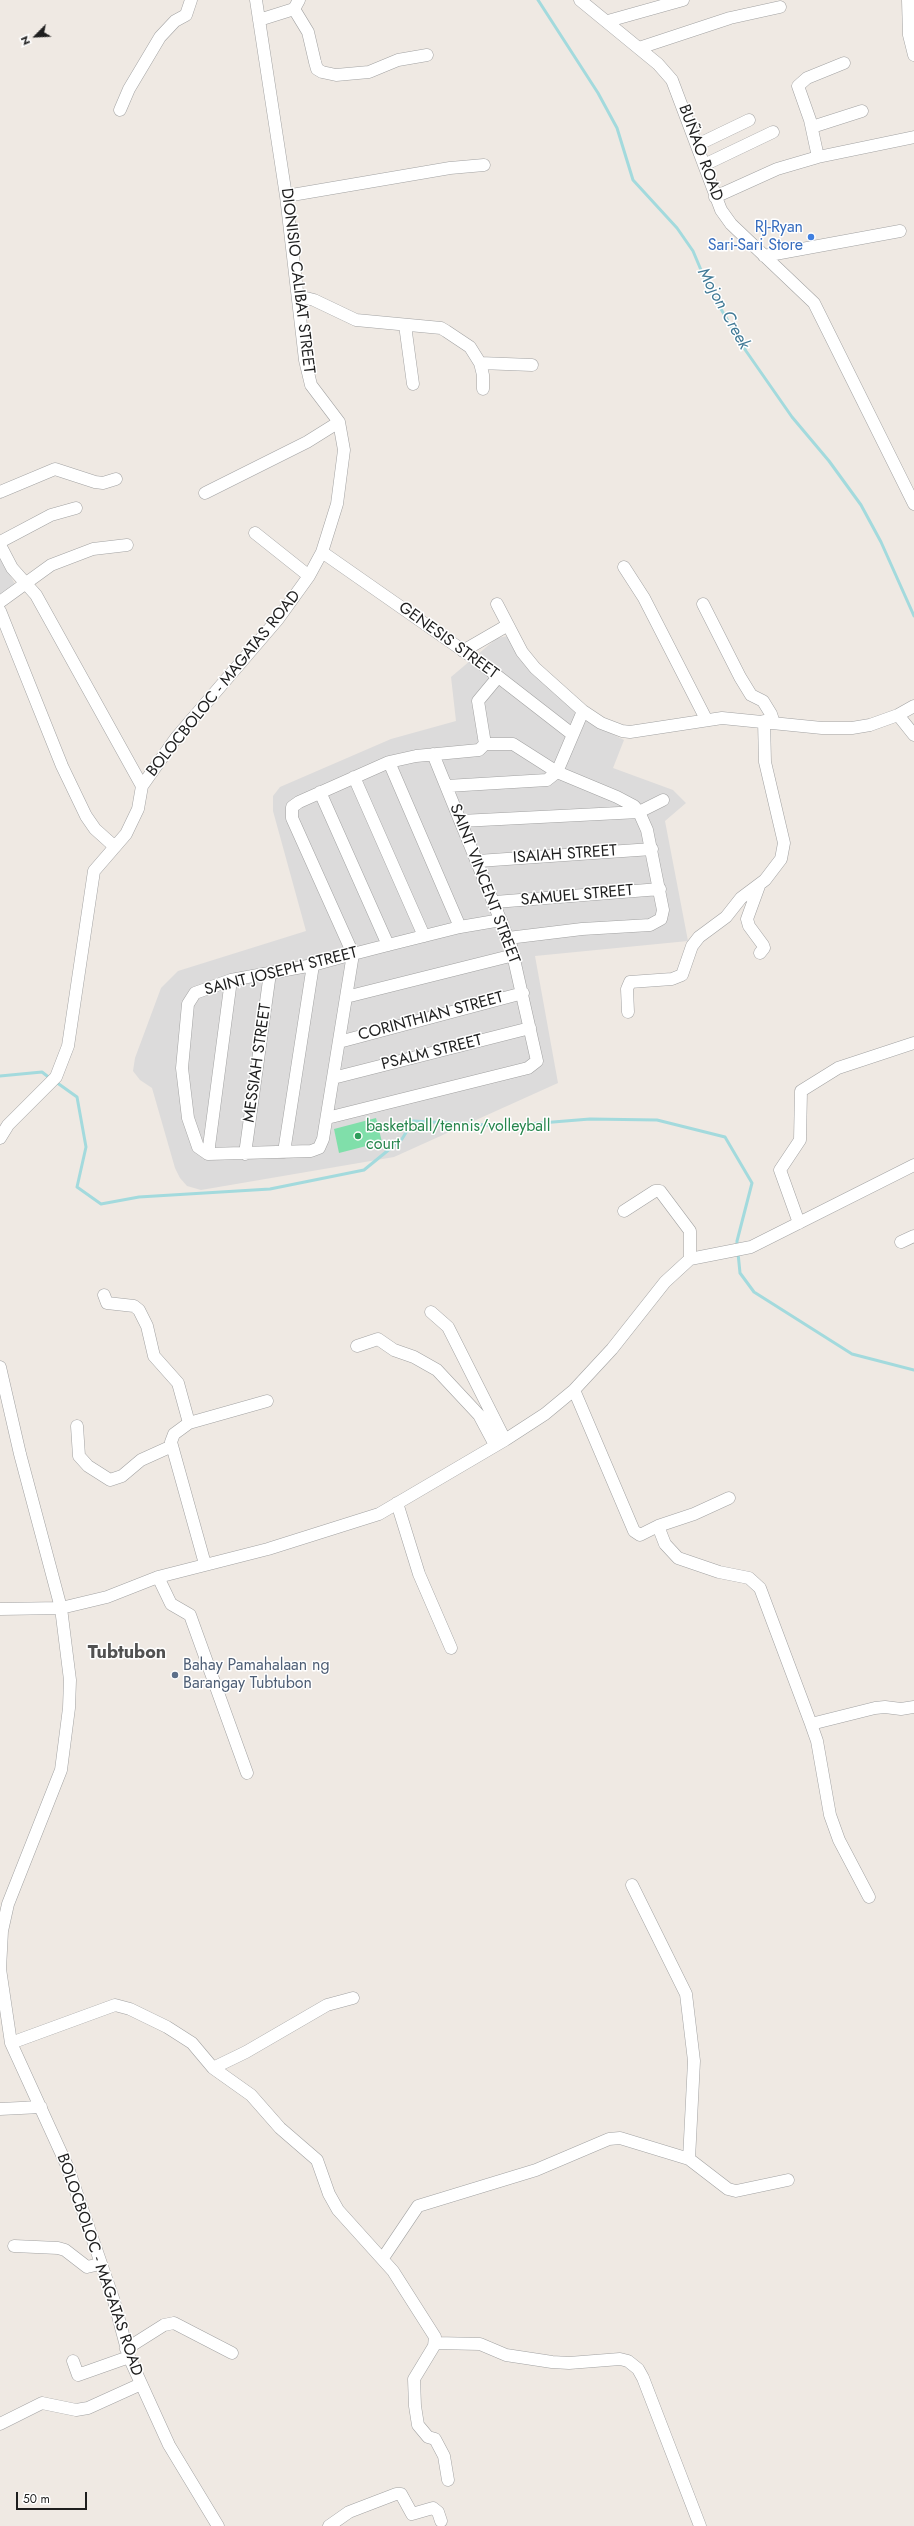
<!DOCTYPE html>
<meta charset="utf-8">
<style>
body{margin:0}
#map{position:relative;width:914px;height:2526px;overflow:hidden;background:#efe9e3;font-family:Jost,sans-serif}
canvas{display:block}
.north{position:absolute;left:16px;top:16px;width:40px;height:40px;-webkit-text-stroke:3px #fff;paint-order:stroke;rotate:246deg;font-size:11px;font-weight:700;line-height:16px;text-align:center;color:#1e1e1e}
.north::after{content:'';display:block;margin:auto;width:14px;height:18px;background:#1e1e1e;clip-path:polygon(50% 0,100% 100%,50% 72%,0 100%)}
.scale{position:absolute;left:16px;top:2492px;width:71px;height:18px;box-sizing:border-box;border:2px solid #1e1e1e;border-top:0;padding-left:5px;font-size:12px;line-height:14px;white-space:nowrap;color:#1e1e1e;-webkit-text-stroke:3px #fff;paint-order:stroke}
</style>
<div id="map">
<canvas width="914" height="2526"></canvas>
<div class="north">N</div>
<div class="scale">50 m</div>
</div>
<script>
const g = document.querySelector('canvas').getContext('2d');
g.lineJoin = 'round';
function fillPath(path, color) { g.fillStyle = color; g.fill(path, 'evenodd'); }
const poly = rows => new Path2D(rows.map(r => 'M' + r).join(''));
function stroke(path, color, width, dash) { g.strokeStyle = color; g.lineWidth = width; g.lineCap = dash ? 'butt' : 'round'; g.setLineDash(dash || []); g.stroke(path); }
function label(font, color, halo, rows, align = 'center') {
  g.font = font + ' Jost,sans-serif'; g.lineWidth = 3; g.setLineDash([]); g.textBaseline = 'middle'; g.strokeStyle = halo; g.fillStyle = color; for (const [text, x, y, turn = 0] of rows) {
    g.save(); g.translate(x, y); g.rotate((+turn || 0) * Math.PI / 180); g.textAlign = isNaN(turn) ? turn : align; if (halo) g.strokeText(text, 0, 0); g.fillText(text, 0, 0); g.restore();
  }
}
const residential = poly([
 [0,556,17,588,0,599],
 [508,636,591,723,624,740,613,768,673,790,686,803,665,821,688,941,535,956,558,1083,394,1157,201,1190,187,1186,180,1178,175,1168,152,1088,140,1080,133,1071,135,1058,161,988,178,971,306,931,273,811,273,796,280,787,391,739,456,721,451,677,497,638]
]);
const pitch = poly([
 [376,1118,382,1142,339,1153,334,1129]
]);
const stream = poly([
 [538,0,598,93,617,128,633,180,677,228,693,251,709,289,746,351,792,417,829,461,861,505,881,542,914,616],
 [0,1076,42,1072,51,1079],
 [56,1082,77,1097,86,1147,77,1187,101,1204,139,1197,270,1189,364,1170,402,1139,413,1121,504,1126,590,1119,657,1120,725,1137,752,1183,737,1241,737,1247],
 [738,1253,740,1273,754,1292,852,1354,914,1370]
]);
const minor = poly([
 [580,0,658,64,672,80,721,210,731,224,814,303,914,504],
 [908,0,909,35,914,55],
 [294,9,308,32,315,62,317,69,322,72,336,75,369,72,398,60,427,55],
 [259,20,294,9,299,0],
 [608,21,683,0],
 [639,48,730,18,780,7],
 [120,110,129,89,160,37,175,21,186,15,191,0],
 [812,127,862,111],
 [697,145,749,120],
 [818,157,810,120,798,86,807,78,844,63],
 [704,165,773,132],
 [286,196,450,168,484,165],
 [715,197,777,169,818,157,914,137],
 [764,256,900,231],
 [298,296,314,300,356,320,441,328,446,331,470,347,480,363,483,375,483,389],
 [405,325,413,384],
 [480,363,532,365],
 [0,492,55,469,95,482,103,483,116,479],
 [205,493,307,442,339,422],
 [255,533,309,576],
 [0,542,51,515,76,508],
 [0,545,12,568,36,595,142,786],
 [322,552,478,661,572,734],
 [624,567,644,598,706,719],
 [0,602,51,565,93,549,127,545],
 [497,604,522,652,535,668,583,711,601,723,622,731,630,732,722,718,822,728,852,728,870,725,898,715,914,706],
 [703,604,740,677,751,695,763,701,771,714,774,723],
 [0,611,62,766,86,816,95,829,115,847],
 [463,651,508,625],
 [898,715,914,735],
 [485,744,479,750,416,756,389,762,299,802,292,807,292,818,353,954,323,1139,319,1148,311,1151,208,1154,198,1147,188,1118,182,1068,188,1004,195,993,231,980,313,965,353,954,388,945,460,927,501,920],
 [485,744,513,744,557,772,617,797,634,806,639,812,647,830,663,910,661,919,650,925,582,929,508,938],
 [485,744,478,701,498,677],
 [389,762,460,927],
 [354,777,424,936],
 [447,786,547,780,557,772,583,711],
 [320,792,388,945],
 [461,821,639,812,663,800],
 [478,861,652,849],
 [759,886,747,919,749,926,763,945,764,948,760,953],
 [495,902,660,889],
 [346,997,514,955],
 [628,1012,627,989,630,982,672,979,682,975,692,946,699,937,726,917,741,898,765,880,781,859,784,843,765,762,764,721],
 [339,1042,523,993],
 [333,1078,530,1028],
 [327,1118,528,1068,537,1061,511,946,433,754],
 [0,1138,8,1125,56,1077,68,1046,94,871,126,834,138,809,142,786,176,738,278,619,309,576,322,552,337,504,344,450,339,422,311,385,305,360,286,196,256,0],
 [284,1152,313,965],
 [208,1154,231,980],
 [245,1154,270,973],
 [624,1211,655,1191,660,1191,690,1231,690,1259],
 [799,1223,780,1170,800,1140,801,1091,838,1068,914,1043],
 [901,1242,914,1236],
 [104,1295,107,1303,134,1306,139,1310,147,1326,154,1356,178,1383,189,1423,174,1434,171,1442,205,1564],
 [431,1312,448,1327,505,1440],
 [357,1346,378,1339,394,1350,414,1357,437,1370,479,1415,495,1445],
 [0,1367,20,1454,61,1608,70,1680,69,1708,61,1770,8,1904,2,1931,0,1969,11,2043,68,2168,114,2301,129,2357,169,2445,218,2526],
 [574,1390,634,1531,640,1535,658,1526,694,1514,729,1498],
 [189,1423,267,1401],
 [77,1426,79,1456,88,1466,110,1480,122,1476,141,1460,172,1446],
 [397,1503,419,1574,451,1648],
 [658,1526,665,1544,678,1558,719,1572,749,1578,760,1588,811,1724,875,1708,885,1707,901,1709,914,1707],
 [158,1577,171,1604,190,1615,247,1773],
 [0,1609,61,1608,107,1597,158,1577,268,1549,379,1514,505,1440,545,1414,574,1390,612,1349,665,1282,690,1259,751,1247,914,1165],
 [811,1724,817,1741,830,1815,839,1840,869,1897],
 [632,1885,686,1994,694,2061,689,2159],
 [11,2043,115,2005,130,2009,167,2027,192,2043,213,2068,251,2095,280,2128,317,2160,329,2194,338,2210,393,2271,435,2337,434,2346,414,2379,415,2406,418,2425,428,2437,435,2439,444,2456,448,2480],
 [213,2068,246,2052,327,2005,353,1998],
 [0,2109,41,2107],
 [14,2246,58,2248,65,2250,87,2267,100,2264],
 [383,2258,418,2206,536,2170,609,2139,620,2138,689,2159,728,2189,736,2191,788,2180],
 [436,2343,480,2344,506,2355,552,2362,569,2363,620,2359,628,2361,638,2369,643,2378,700,2526],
 [126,2349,164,2325,174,2323,232,2353],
 [73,2361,78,2375,129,2357],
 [0,2424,42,2403,76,2410,88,2408,141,2384],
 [329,2526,349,2512,396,2494,401,2494,412,2514,433,2508,438,2512,441,2521]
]);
const markers = [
 [811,237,4,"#3f7fe0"],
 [358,1136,4,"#2e9e5b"],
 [175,1675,4,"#5c6f8a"]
];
const streetNames = [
 ["BUÑAO ROAD",700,153,70],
 ["DIONISIO CALIBAT STREET",297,281,83],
 ["GENESIS STREET",448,641,36],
 ["BOLOCBOLOC - MAGATAS ROAD",224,684,-51],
 ["ISAIAH STREET",565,855,-4],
 ["SAINT VINCENT STREET",484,884,69],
 ["SAMUEL STREET",577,896,-5],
 ["SAINT JOSEPH STREET",281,972,-14],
 ["CORINTHIAN STREET",431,1017,-15],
 ["PSALM STREET",432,1053,-14],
 ["MESSIAH STREET",258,1063,-82],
 ["BOLOCBOLOC - MAGATAS ROAD",99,2265,71]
];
const shopNames = [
 ["RJ-Ryan",803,228],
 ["Sari-Sari Store",803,246]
];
const leisureNames = [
 ["basketball/tennis/volleyball",366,1127],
 ["court",366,1145]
];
const serviceNames = [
 ["Bahay Pamahalaan ng",183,1666],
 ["Barangay Tubtubon",183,1684]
];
const waterNames = [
 ["Mojon Creek",723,309,61]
];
const quarterNames = [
 ["Tubtubon",127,1654]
];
fillPath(residential, '#dcdbdb');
fillPath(pitch, '#80dfaa');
stroke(stream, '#a3dadd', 3);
stroke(minor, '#a2a2a2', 13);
stroke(minor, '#fff', 12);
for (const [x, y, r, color] of markers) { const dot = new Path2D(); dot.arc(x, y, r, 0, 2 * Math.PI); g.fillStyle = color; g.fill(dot); stroke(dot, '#fff', 1.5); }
label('16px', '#1e1e1e', '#fff', streetNames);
label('16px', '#366cbe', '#fff', shopNames, 'right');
label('16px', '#27864d', '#fff', leisureNames, 'left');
label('16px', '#4e5e75', '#fff', serviceNames, 'left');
label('italic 17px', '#417a96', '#fff', waterNames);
label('bold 18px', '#515151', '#fff', quarterNames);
</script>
